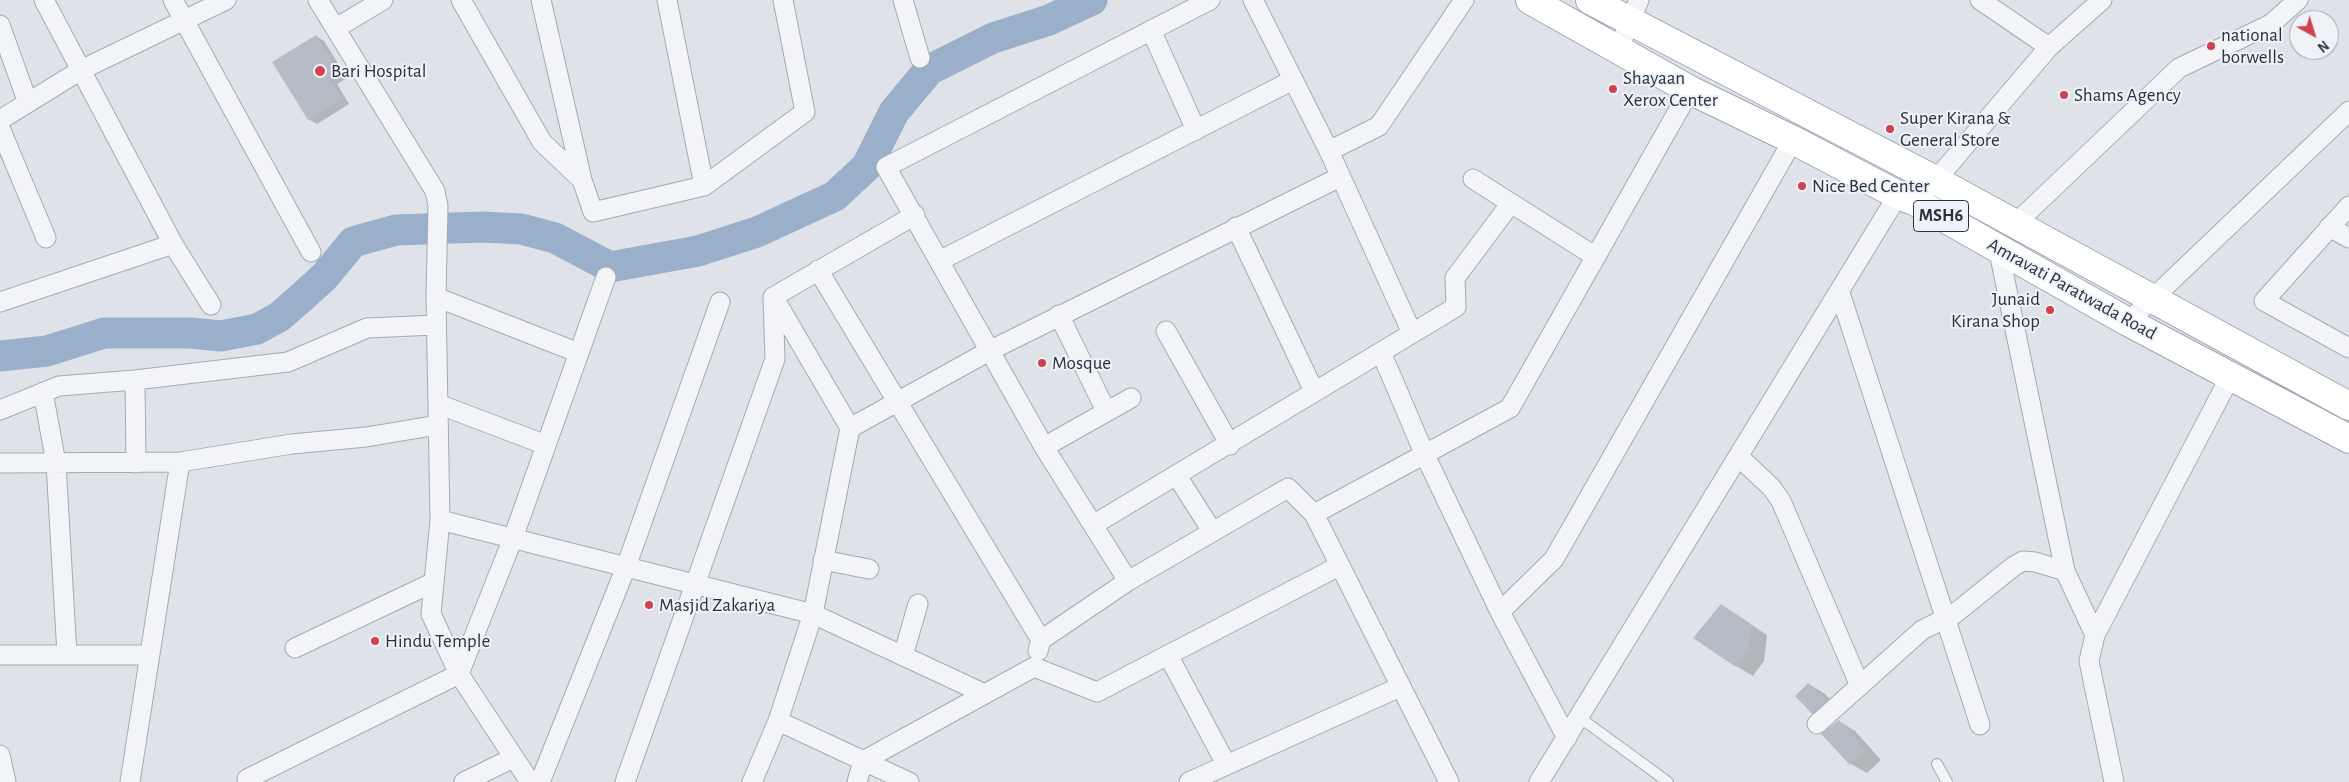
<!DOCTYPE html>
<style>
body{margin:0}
#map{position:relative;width:2349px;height:782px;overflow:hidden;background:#dfe3e9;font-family:"Alegreya Sans",sans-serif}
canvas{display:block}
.north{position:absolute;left:2289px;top:10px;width:50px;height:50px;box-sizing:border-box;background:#eff2f6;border:1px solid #9fa4ae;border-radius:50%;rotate:141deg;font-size:14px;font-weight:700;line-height:20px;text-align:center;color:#283041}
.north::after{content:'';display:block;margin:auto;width:18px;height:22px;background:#d14152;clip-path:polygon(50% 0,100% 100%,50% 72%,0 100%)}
</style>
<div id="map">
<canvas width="2349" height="782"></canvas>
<div class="north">N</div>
</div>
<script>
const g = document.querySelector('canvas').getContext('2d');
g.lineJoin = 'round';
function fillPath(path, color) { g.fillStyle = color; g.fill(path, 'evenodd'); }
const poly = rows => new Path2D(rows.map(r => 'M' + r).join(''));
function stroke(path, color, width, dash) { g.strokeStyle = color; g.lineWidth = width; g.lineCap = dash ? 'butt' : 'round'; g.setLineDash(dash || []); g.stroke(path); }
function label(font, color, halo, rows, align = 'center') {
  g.font = font + ' "Alegreya Sans",sans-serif'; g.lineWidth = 4; g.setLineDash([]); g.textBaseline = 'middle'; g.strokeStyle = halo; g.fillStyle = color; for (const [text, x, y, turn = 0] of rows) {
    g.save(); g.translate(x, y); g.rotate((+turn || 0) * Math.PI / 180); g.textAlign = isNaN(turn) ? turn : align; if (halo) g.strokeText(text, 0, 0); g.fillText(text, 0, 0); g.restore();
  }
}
const shadow = poly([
 [316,36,324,41,347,78,337,84,349,104,317,124,308,119],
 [1737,615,1767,635,1764,661,1753,676,1736,666],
 [1809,684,1825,694,1842,711,1829,722,1812,713],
 [1839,721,1855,731,1881,760,1867,773,1851,764]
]);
const river = poly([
 [0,356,47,351,104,333,191,333,221,336,257,329,279,317,301,298,325,276,353,242,396,230,483,227,521,229,555,238,610,267,698,251,757,232,835,196,867,166,894,112,929,70,993,38,1049,20,1092,0]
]);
const building = poly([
 [316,35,339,72,329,79,342,99,308,120,272,62],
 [1721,604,1751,624,1748,651,1736,667,1693,638],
 [1808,683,1826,701,1812,714,1795,696],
 [1839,720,1865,750,1850,765,1821,734]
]);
const lane = poly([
 [1579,717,1668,782],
 [1937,764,1947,782]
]);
const street = poly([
 [44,0,173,244,211,305],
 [173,0,311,252],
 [318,0,435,191,438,206,436,297,440,520,431,614,459,674,530,782],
 [461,0,542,142,582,180],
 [541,0,582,180,593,212,704,186,805,112,783,0],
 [667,0,704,186],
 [903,0,920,58],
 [1253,0,1329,151,1412,333],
 [1980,0,2049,47],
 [0,25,28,103],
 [336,28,383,0],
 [1151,30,1196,130],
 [1618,50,1639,0],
 [0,120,81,70,226,0],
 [0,128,46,238],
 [1329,151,1379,126,1464,0],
 [1473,179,1596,257],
 [1929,188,2049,47,2102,0],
 [2349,206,2264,301,2349,348],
 [2015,224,2179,68,2271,24,2298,0],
 [1236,227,1314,391],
 [2329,227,2349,238],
 [1998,247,2065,571,2095,635],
 [941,260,1293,80],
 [818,270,1041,640],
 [1840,293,1980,725],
 [436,297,579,353],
 [773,297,915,215],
 [774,298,850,428],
 [0,302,173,244],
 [1059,315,1106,411],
 [2128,322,2349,111],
 [1166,331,1230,445],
 [1381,352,1424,453,1500,612,1567,738],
 [135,380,136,463],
 [43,392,56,463,67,655],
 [438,404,546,445],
 [0,410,59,386,135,380,288,362,367,328,436,325],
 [1044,447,1131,398],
 [1739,457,1771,487,1781,501,1860,686],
 [0,463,180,462,292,444,366,437,438,425],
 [1177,476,1212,531],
 [440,520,813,614,985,694],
 [1093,525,1456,307,1455,278,1511,203],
 [823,560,869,569],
 [1128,581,1044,447,886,167,1210,0],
 [1500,612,1554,559,1793,140],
 [295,648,434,582],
 [1038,651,1041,640,1128,581,1288,488,1314,514],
 [0,655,150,655],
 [1168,655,1226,764],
 [903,656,918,604],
 [778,721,909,782],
 [1817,724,1922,630,1953,615,2014,566,2023,561,2035,562,2065,571],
 [0,755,6,782],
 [247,779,459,674,513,538,606,277],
 [130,782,180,462],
 [464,782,513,758],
 [540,782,626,567,720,302],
 [625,782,775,359,773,297],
 [752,782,778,721,813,614,850,428,991,350,1340,177],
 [857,782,863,761,1034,667,1097,692,1339,566],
 [1189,782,1400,687],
 [1449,782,1314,514,1510,408,1690,90],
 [1539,782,1898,195],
 [2114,782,2089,661,2095,635,2231,375]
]);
const primary = poly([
 [1530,0,1690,90,1793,140,1898,195,1916,202,2128,322,2349,439],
 [1590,0,1935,180,2349,406]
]);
const markers = [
 [2211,46,5,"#d14152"],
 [320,71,6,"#d14152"],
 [1613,89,5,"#d14152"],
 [2064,95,5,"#d14152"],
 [1890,129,5,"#d14152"],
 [1802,186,5,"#d14152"],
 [2050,310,5,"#d14152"],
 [1042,363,5,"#d14152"],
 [649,605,5,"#d14152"],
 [375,641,5,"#d14152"]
];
const shields = [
 [1941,216,55]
];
const shieldNames = [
 ["MSH6",1941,216]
];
const poiNames = [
 ["national",2221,35],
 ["borwells",2221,57],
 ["Bari Hospital",331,71],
 ["Shayaan",1623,78],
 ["Xerox Center",1623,100],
 ["Shams Agency",2074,95],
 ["Super Kirana &",1900,118],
 ["General Store",1900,140],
 ["Nice Bed Center",1812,186],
 ["Junaid",2040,299,"right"],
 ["Kirana Shop",2040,321,"right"],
 ["Mosque",1052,363],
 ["Masjid Zakariya",659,605],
 ["Hindu Temple",385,641]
];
const streetNames = [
 ["Amravati Paratwada Road",2072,289,29]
];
fillPath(shadow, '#0003');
stroke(river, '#99afca', 31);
fillPath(building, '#b6bcc6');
stroke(lane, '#a4aab3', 12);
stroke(street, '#a4aab3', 21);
stroke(primary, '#9ea7b5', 30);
stroke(lane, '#f2f4f7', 10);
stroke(street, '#f2f4f7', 19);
stroke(primary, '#fff', 28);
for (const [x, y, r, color] of markers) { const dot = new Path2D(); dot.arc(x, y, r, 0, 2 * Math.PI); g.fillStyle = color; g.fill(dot); stroke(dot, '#eff2f6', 2); }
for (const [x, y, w] of shields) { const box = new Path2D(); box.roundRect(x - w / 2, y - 15.5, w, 31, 4); g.fillStyle = '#eff2f6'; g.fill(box); stroke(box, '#283041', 1); }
label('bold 18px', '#283041', null, shieldNames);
label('19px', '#283041', '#eff2f6', poiNames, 'left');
label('19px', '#283041', '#eff2f6', streetNames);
</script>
